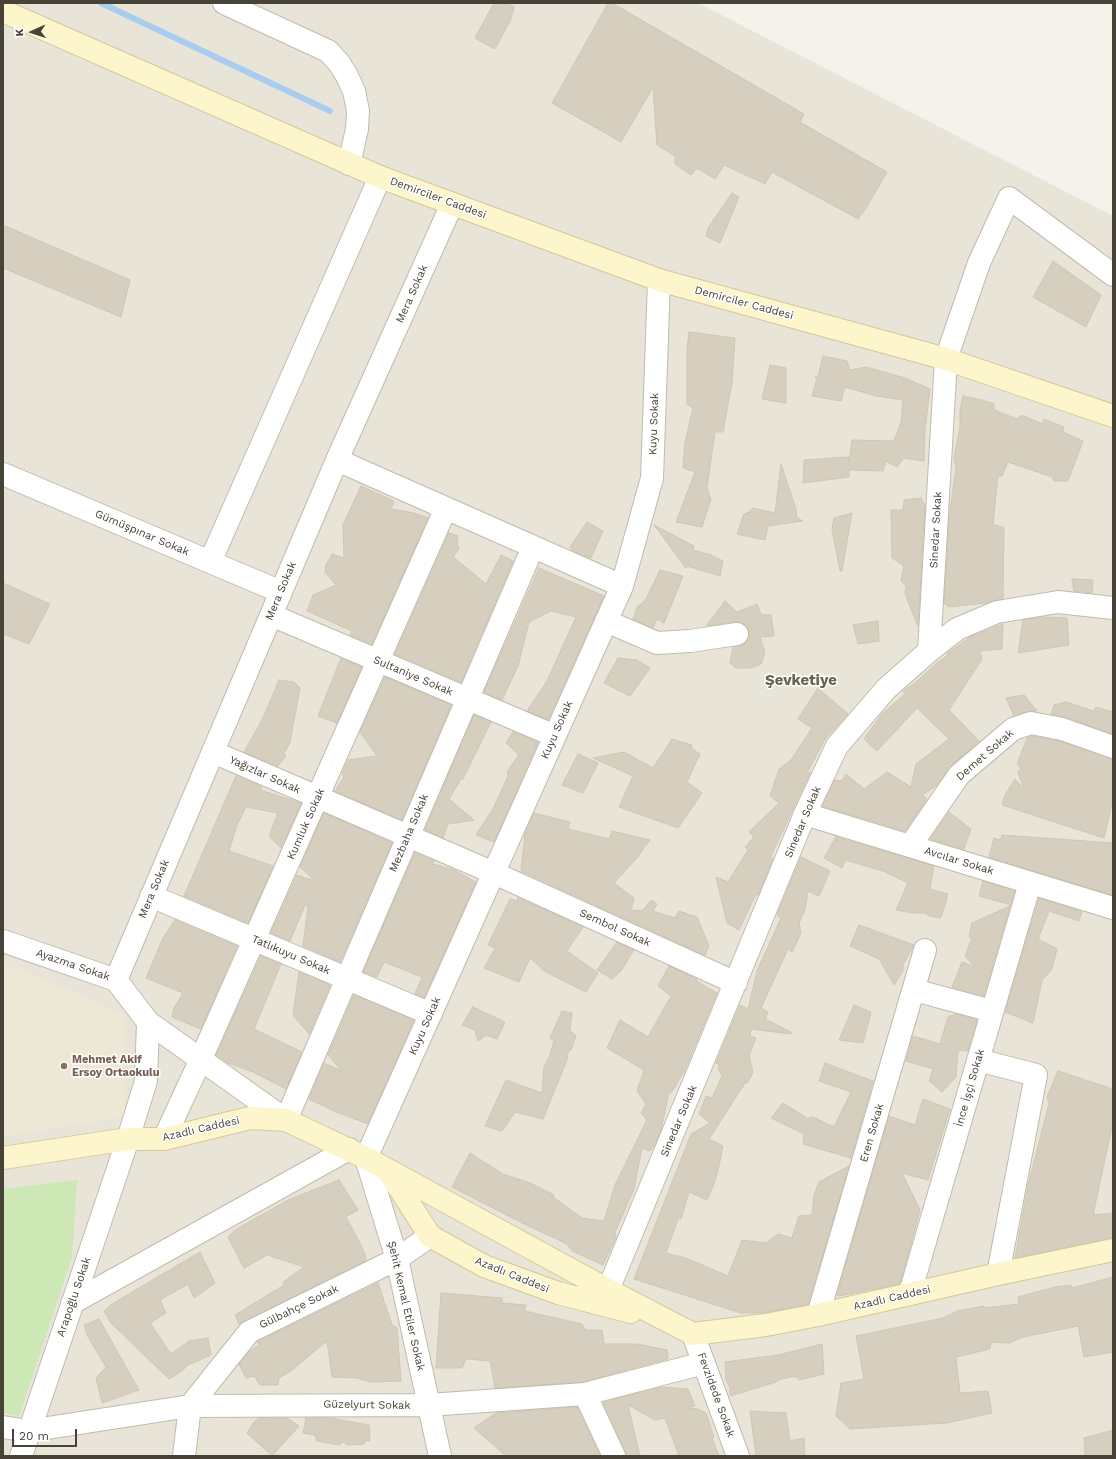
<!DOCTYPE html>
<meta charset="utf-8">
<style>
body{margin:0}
#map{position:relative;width:1116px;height:1459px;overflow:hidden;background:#f4f2ea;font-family:"Work Sans",sans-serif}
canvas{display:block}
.frame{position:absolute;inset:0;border:4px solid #484338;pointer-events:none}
.north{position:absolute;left:12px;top:12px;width:40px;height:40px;-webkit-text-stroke:3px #fff;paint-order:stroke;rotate:267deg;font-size:11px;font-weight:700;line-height:16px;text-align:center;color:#484338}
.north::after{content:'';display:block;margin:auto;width:14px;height:18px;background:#484338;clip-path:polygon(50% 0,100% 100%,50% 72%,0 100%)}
.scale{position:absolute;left:12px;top:1429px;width:65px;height:18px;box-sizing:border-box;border:2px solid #484338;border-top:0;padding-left:5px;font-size:12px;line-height:14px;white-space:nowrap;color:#484338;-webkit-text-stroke:3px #fff;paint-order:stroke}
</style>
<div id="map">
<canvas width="1116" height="1459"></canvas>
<div class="frame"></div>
<div class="north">K</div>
<div class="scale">20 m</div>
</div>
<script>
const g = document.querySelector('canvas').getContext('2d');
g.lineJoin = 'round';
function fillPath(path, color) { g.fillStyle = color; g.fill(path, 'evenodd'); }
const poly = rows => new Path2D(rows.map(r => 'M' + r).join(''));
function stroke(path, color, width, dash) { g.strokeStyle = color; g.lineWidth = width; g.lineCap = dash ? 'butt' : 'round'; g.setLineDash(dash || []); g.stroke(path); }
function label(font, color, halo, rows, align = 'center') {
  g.font = font + ' "Work Sans",sans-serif'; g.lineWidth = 3; g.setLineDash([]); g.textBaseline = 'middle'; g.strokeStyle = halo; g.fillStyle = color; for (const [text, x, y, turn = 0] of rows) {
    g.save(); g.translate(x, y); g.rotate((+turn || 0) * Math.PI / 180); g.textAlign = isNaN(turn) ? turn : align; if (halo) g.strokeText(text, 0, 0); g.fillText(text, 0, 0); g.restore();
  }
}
const residential = poly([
 [3,3,698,3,1113,216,1113,1456,3,1456]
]);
const education = poly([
 [3,964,21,969,124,1015,125,1117,3,1136]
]);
const green = poly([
 [77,1180,72,1257,19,1416,3,1413,3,1189]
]);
const stream = poly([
 [101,3,330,111]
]);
const building = poly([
 [494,3,506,3,514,7,510,21,495,49,475,38,494,3],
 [608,3,612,3,804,114,800,122,887,172,866,208,858,219,772,172,765,184,724,165,715,179,697,168,691,175,675,164,675,156,657,145,653,87,621,142,552,103,608,3],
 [732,193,739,197,720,243,706,236,708,228,732,193],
 [3,225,130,280,121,317,3,268,3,225],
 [1053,261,1101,295,1086,327,1033,297,1053,261],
 [689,332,735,338,732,383,723,432,715,432,707,488,711,499,702,527,676,522,695,472,683,468,685,442,693,408,687,404,687,350,689,332],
 [823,356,847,361,850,370,866,367,905,378,930,389,925,430,924,461,904,458,897,467,886,461,883,471,849,470,849,477,803,483,804,460,849,457,849,463,852,440,894,441,901,422,903,400,876,396,845,387,841,401,812,396,817,378,815,377,818,377,823,356],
 [770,365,786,368,786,403,762,399,770,365],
 [963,396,982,400,994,404,994,410,1017,419,1022,415,1042,424,1044,419,1064,427,1063,432,1083,441,1068,481,1054,481,1052,477,1008,462,1002,476,998,476,993,524,1004,528,1003,598,986,603,949,607,944,603,950,511,956,468,954,458,960,427,960,410,963,396],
 [781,464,796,509,797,518,803,521,768,526,765,540,737,534,744,514,750,512,753,508,775,513,781,464],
 [361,486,394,501,391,509,414,513,428,518,372,644,350,635,352,631,307,611,313,595,336,585,325,572,326,565,332,554,344,558,343,525,361,486],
 [921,498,925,505,918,626,905,594,906,586,901,581,904,566,892,558,891,510,903,510,904,500,921,498],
 [852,513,842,571,840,571,832,529,834,518,852,513],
 [587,522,603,531,591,558,573,551,570,547,587,522],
 [654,525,694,546,693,550,711,555,723,561,720,576,687,566,686,568,654,525],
 [449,533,458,536,457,543,459,549,453,557,486,584,501,555,513,561,461,682,395,654,449,533],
 [539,568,604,596,548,720,527,711,547,681,576,617,551,611,529,622,518,666,502,700,484,692,539,568],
 [660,570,683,576,664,623,657,619,653,628,633,619,637,607,645,601,660,570],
 [1072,579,1093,580,1092,593,1074,591,1072,579],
 [3,583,50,604,29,644,3,634,3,583],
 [725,601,737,612,757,604,761,615,771,615,774,636,760,637,765,653,761,664,751,668,736,668,730,663,733,647,744,644,749,638,749,632,747,627,742,623,735,622,706,626,725,601],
 [1041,617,1067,618,1069,645,1018,653,1023,620,1041,617],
 [878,621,879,641,858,644,853,625,878,621],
 [1003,624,1002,649,980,651,982,659,949,710,979,741,951,766,936,786,922,795,927,799,905,831,822,806,835,780,842,781,846,774,864,789,887,772,911,787,916,764,949,739,917,708,877,751,864,739,881,715,905,694,903,691,915,683,937,663,951,653,946,654,970,637,1003,624],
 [341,658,362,667,337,723,318,716,341,658],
 [618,658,637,660,650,668,630,696,604,683,618,658],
 [385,677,451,705,402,820,335,791,344,777,342,774,348,760,377,756,360,732,385,677],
 [279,680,294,682,300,688,290,742,284,754,286,756,278,766,244,752,263,718,279,680],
 [818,688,848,714,825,739,805,777,811,771,770,858,773,858,758,896,756,894,739,930,727,923,716,877,728,882,748,850,745,847,754,837,749,832,779,803,770,796,779,769,791,760,812,728,798,719,818,688],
 [1024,695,1037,711,1027,711,1014,716,1006,698,1024,695],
 [1066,702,1094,711,1096,707,1113,712,1113,734,1066,717,1051,714,1054,705,1066,702],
 [474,715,491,722,463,779,461,779,449,799,474,820,448,824,443,838,425,830,474,715],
 [513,732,538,742,494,842,476,835,493,809,508,776,507,772,519,755,506,743,513,732],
 [1032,736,1059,741,1113,759,1113,799,1104,838,1002,805,1005,795,1015,779,1025,790,1018,773,1021,768,1017,764,1027,738,1032,736],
 [672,739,692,745,691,748,700,754,687,782,702,793,678,828,619,807,633,776,593,758,624,752,653,768,672,739],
 [578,754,598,763,583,793,562,785,578,754],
 [236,776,262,787,260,790,301,803,281,848,269,836,278,813,246,807,237,825,229,851,273,866,248,923,184,896,236,776],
 [949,812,971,829,964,849,930,839,949,812],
 [324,813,392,843,340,962,303,946,308,906,305,905,290,941,271,933,297,875,315,881,300,867,324,813],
 [534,813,570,822,568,829,609,839,612,831,650,840,636,859,614,883,634,898,631,910,642,911,651,900,657,904,653,911,675,918,679,911,697,917,709,946,705,955,521,871,525,834,534,813],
 [1002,835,1113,843,1113,895,989,857,994,838,1000,840,1002,835],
 [836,837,934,866,930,889,948,894,941,918,929,916,926,913,914,913,896,910,908,883,883,871,845,860,842,868,824,858,836,837],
 [415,853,434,861,433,864,452,869,476,882,424,998,415,994,422,977,384,962,377,977,363,972,415,853],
 [801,857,830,871,819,896,808,891,805,910,799,923,801,933,792,952,788,949,761,1008,768,1012,765,1019,791,1032,791,1034,751,1029,750,1036,756,1038,749,1055,753,1073,747,1083,745,1083,709,1139,723,1146,718,1171,713,1186,707,1200,689,1192,681,1219,678,1219,666,1253,686,1258,728,1276,742,1240,766,1243,778,1234,792,1238,799,1216,812,1215,814,1195,819,1182,849,1166,808,1304,764,1313,741,1313,634,1279,691,1134,710,1123,699,1114,706,1096,712,1098,722,1076,718,1068,719,1064,716,1063,740,1005,748,1009,757,971,781,918,777,915,801,857],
 [983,881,1015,891,1011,905,979,896,983,881],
 [518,898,583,927,567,951,598,973,586,992,546,972,530,958,519,982,484,968,495,948,488,945,510,899,518,901,518,898],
 [1039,898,1082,912,1079,921,1049,911,1038,939,1057,949,1052,969,1042,980,1033,1023,1005,1012,1039,898],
 [1010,906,984,996,952,987,962,962,975,967,965,956,972,938,969,937,972,923,1010,906],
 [175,920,237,946,201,1029,172,1017,174,1008,183,993,146,978,163,938,175,920],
 [859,925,914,945,903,965,903,971,894,985,879,959,850,946,859,925],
 [617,942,634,950,621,971,612,979,597,970,617,942],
 [261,956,281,964,254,1029,302,1052,286,1089,253,1072,228,1063,216,1055,261,956],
 [669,966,697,979,696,981,717,993,684,1072,671,1093,669,1092,661,1130,656,1143,650,1151,642,1148,634,1189,615,1232,616,1237,603,1265,572,1251,568,1245,559,1240,530,1227,452,1187,470,1153,503,1174,530,1183,554,1195,553,1197,582,1218,604,1221,615,1185,647,1120,641,1113,646,1104,637,1091,644,1070,607,1048,620,1020,648,1037,671,996,658,986,669,966],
 [299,972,330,985,309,1034,293,1015,299,972],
 [354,995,414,1020,368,1124,336,1112,309,1099,324,1063,342,1071,328,1055,354,995],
 [854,1005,871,1012,863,1043,839,1040,854,1005],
 [473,1007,505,1022,497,1039,486,1035,478,1041,475,1030,462,1025,473,1007],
 [562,1011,572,1013,570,1030,576,1036,571,1050,568,1052,567,1060,543,1119,515,1112,502,1131,485,1126,506,1080,542,1093,544,1067,550,1055,554,1041,550,1038,562,1011],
 [956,1014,977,1020,968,1051,958,1050,956,1077,942,1092,929,1081,933,1069,906,1061,913,1036,940,1044,948,1017,956,1014],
 [825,1063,873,1081,851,1158,803,1144,804,1134,771,1118,783,1103,807,1118,813,1117,834,1127,851,1092,819,1081,825,1063],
 [1058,1071,1113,1089,1113,1122,1093,1215,1113,1213,1113,1238,1015,1258,1028,1186,1049,1103,1047,1097,1058,1071],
 [923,1099,950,1109,928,1180,902,1173,920,1210,900,1284,839,1296,837,1295,889,1116,915,1125,923,1099],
 [339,1180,358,1210,346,1217,360,1243,366,1257,365,1261,239,1324,235,1315,284,1285,283,1282,304,1267,267,1255,244,1268,228,1237,235,1230,288,1200,339,1180],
 [200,1252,215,1283,194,1298,188,1284,160,1300,166,1313,150,1323,171,1354,189,1341,208,1338,211,1355,188,1365,182,1371,169,1379,111,1323,104,1311,112,1304,200,1252],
 [1113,1277,1113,1352,1084,1357,1078,1326,1023,1337,1009,1343,991,1342,990,1349,956,1357,960,1393,988,1391,992,1413,946,1423,850,1429,836,1416,841,1383,864,1379,856,1336,943,1318,957,1311,984,1306,984,1308,1019,1304,1018,1297,1055,1287,1071,1285,1072,1288,1113,1277],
 [378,1283,392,1325,397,1328,401,1381,371,1382,357,1378,332,1377,327,1341,291,1371,279,1378,278,1385,260,1385,254,1376,246,1378,239,1364,250,1351,259,1345,257,1342,378,1283],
 [441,1293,502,1298,502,1303,526,1305,525,1311,582,1324,585,1330,602,1330,604,1344,637,1344,667,1350,668,1359,583,1382,495,1388,490,1361,466,1359,462,1368,436,1368,441,1293],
 [99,1319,139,1390,102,1403,96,1378,106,1367,88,1337,84,1325,99,1319],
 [822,1344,824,1374,799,1380,795,1376,778,1380,776,1382,730,1396,730,1387,726,1381,725,1362,778,1355,822,1344],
 [662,1387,688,1389,695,1406,685,1408,698,1409,706,1413,714,1437,712,1438,719,1456,679,1456,665,1418,655,1420,628,1405,640,1456,626,1456,603,1402,662,1387],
 [577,1407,600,1456,506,1456,474,1428,496,1413,577,1407],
 [750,1411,786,1413,790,1441,804,1438,805,1456,756,1456,750,1411],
 [259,1418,287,1418,299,1426,272,1456,247,1433,253,1423,259,1418],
 [306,1418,330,1418,369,1425,370,1441,365,1441,364,1444,347,1445,343,1442,339,1445,317,1441,315,1435,303,1433,306,1418],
 [1113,1430,1113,1456,1085,1456,1084,1438,1113,1430]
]);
const street = poly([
 [224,3,328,51,339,63,346,74,354,91,358,111,357,129,349,164],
 [337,460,622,586],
 [3,474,281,592],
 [210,562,380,177],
 [271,615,555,736],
 [606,621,657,643,690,641,737,634],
 [929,651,957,629,997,612,1058,602,1113,608],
 [213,752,494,873,736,983],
 [805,814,1113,908],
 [910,846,959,775,1013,729,1031,723,1062,729,1113,747],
 [151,896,431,1014],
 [3,941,116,980,148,1022,146,1081,128,1139,21,1456],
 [116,980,337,460,452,204],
 [914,990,992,1011],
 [148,1022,286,1120,533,547],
 [978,1060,1036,1075,998,1274],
 [164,1139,200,1061,446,508],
 [608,1290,805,814,837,746,886,689,929,651,946,359,979,263,1009,198,1113,275],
 [910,1293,1030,883],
 [72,1303,349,1149],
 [818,1315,925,950],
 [693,1334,738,1456],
 [585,1394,614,1456],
 [3,1427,28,1431,190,1406,429,1405,585,1394,704,1363],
 [184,1456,190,1406,249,1332,397,1259,430,1236],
 [440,1456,397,1259,366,1158,622,586,652,478,659,280]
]);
const secondary = poly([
 [3,11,380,177,659,280,946,359,1113,416],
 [3,1158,128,1139,164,1139,250,1118,286,1120,366,1158,608,1290,693,1334,766,1325,818,1315,998,1274,1113,1250],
 [389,1172,430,1236,484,1266,558,1293,631,1312]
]);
const markers = [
 [64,1066,4,"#8d6e63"]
];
const streetNames = [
 ["Demirciler Caddesi",438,198,20],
 ["Mera Sokak",412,294,-66],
 ["Demirciler Caddesi",744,303,15],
 ["Kuyu Sokak",654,424,-88],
 ["Sinedar Sokak",936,530,-87],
 ["Gümüşpınar Sokak",142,533,23],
 ["Mera Sokak",281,591,-67],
 ["Sultaniye Sokak",413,676,23],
 ["Kuyu Sokak",557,730,-66],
 ["Demet Sokak",985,755,-41],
 ["Yağızlar Sokak",265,775,24],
 ["Sinedar Sokak",803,822,-67],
 ["Kumluk Sokak",306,824,-66],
 ["Mezbaha Sokak",409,833,-67],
 ["Avcılar Sokak",959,861,17],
 ["Mera Sokak",154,889,-67],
 ["Sembol Sokak",615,928,24],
 ["Tatlıkuyu Sokak",291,955,23],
 ["Ayazma Sokak",73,965,19],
 ["Kuyu Sokak",425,1026,-66],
 ["İnce İşçi Sokak",970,1088,-74],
 ["Sinedar Sokak",679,1121,-67],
 ["Azadlı Caddesi",201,1129,-13],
 ["Eren Sokak",872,1133,-74],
 ["Azadlı Caddesi",512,1275,22],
 ["Arapoğlu Sokak",74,1297,-71],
 ["Azadlı Caddesi",892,1298,-13],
 ["Şehit Kemal Etiler Sokak",406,1306,77],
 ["Gülbahçe Sokak",299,1307,-26],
 ["Fevzidede Sokak",716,1395,70],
 ["Güzelyurt Sokak",367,1405,1]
];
const educationNames = [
 ["Mehmet Akif",72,1060],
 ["Ersoy Ortaokulu",72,1073]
];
const districtNames = [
 ["Şevketiye",801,681]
];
fillPath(residential, '#e8e4d8');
fillPath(education, '#ede8d5');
fillPath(green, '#cde7b5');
stroke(stream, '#a9cdee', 6);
fillPath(building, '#d6cfc0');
stroke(building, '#d0c7b3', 1);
stroke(street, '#c0bbad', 24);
stroke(secondary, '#d3c89b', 24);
stroke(street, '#fff', 22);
stroke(secondary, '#fdf5cc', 22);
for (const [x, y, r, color] of markers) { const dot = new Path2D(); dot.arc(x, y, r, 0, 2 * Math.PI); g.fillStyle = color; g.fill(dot); stroke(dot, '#fff', 1.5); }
label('11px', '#484338', '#fff', streetNames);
label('bold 11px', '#785e54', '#fff', educationNames, 'left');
label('bold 15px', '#6b6250', '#fff', districtNames);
</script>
